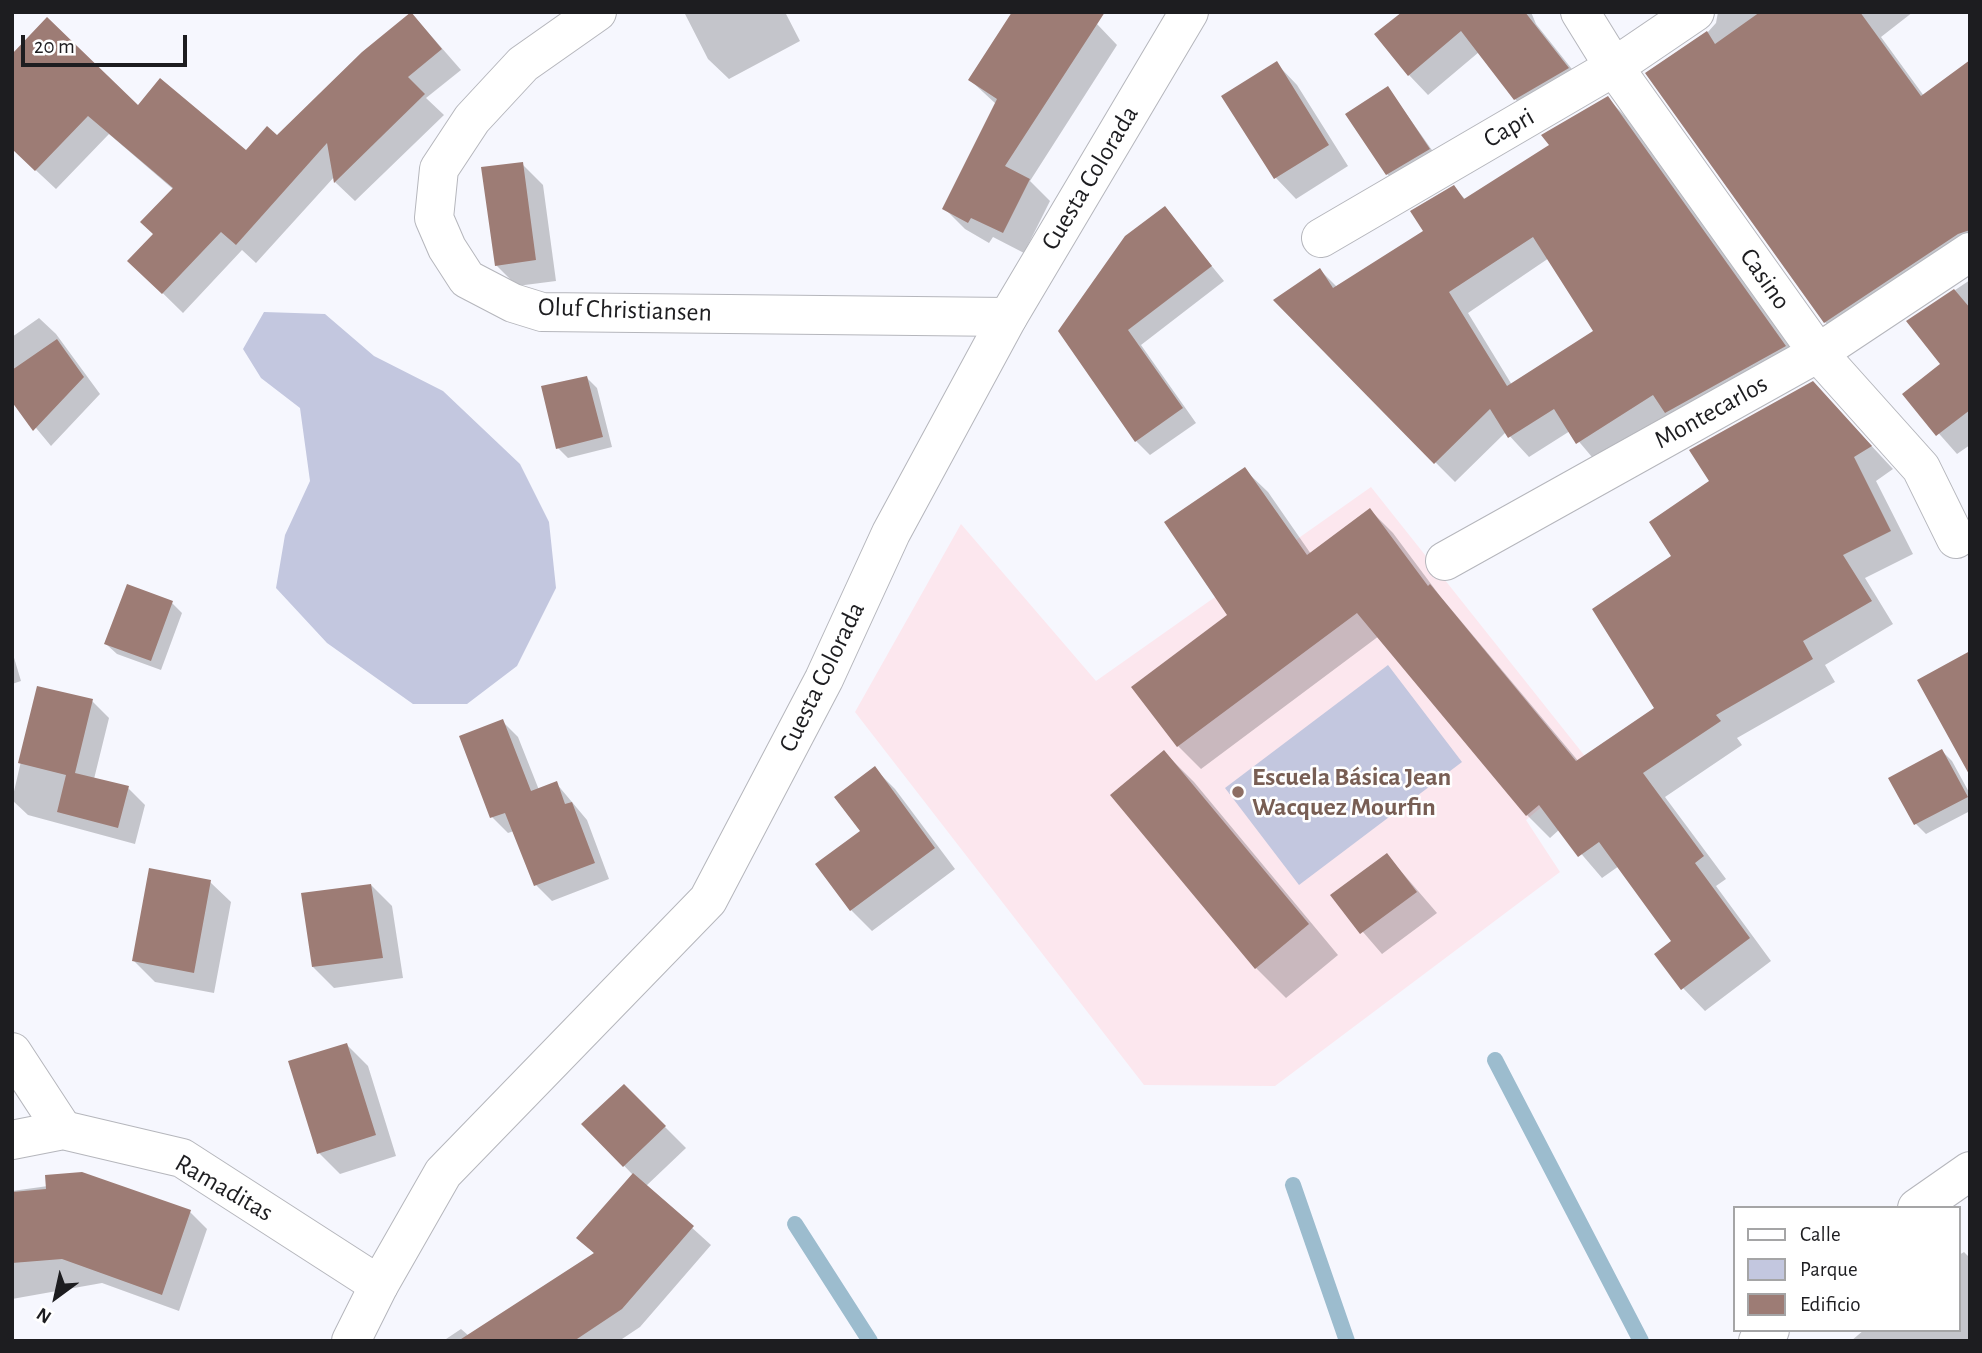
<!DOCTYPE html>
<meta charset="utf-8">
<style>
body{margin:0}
#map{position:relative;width:1982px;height:1353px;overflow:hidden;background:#f6f7fe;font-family:"Alegreya Sans",sans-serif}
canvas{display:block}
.frame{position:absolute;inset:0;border:14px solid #1d1d20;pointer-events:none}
.legend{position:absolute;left:1733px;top:1206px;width:228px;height:126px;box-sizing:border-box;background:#fff;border:2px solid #a5a5a6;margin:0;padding:9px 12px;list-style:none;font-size:21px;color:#1d1d20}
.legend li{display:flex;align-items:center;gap:14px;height:35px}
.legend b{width:35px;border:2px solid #a5a5a6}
.north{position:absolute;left:21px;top:1262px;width:70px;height:70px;-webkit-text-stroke:5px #fff;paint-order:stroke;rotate:213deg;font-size:19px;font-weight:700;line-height:28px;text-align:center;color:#1d1d20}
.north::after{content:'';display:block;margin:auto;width:24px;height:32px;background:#1d1d20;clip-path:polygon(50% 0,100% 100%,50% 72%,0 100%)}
.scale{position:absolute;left:21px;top:35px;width:166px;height:32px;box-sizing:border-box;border:4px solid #1d1d20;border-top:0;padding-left:9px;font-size:21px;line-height:24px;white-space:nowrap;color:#1d1d20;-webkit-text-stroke:5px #fff;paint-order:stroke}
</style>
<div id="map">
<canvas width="1982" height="1353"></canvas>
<div class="frame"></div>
<ul class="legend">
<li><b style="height:9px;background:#fff"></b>Calle</li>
<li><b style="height:19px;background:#c3c7df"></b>Parque</li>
<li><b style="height:19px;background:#9d7c75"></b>Edificio</li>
</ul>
<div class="north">N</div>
<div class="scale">20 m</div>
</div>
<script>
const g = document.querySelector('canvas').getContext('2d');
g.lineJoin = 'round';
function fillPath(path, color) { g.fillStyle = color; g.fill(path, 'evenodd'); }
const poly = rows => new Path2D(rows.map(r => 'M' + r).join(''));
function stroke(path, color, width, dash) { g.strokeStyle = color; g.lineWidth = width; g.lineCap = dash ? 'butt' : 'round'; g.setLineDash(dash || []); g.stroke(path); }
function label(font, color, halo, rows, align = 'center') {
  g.font = font + ' "Alegreya Sans",sans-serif'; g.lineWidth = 5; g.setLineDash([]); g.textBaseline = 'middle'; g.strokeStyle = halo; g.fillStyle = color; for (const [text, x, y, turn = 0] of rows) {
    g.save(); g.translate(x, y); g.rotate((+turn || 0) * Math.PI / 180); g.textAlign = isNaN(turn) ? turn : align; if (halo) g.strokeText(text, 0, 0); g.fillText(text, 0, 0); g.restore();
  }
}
const education = poly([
 [1371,487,1592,765,1526,820,1560,872,1275,1086,1144,1085,855,712,961,524,1096,681]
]);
const green = poly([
 [264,312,325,314,374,356,443,391,520,464,549,522,556,588,517,666,467,704,413,704,327,643,276,588,285,535,310,481,300,408,261,378,243,349],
 [1388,665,1462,762,1299,885,1225,788]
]);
const shadow = poly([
 [684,12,785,12,800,41,729,79,708,59],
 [1404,12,1531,12,1536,24,1587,88,1535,119,1515,99,1479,52,1428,95,1409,75],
 [1718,12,1913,12,1881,37,1924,96,1970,63,1970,258,1844,342,1825,322,1707,33,1716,23],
 [412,14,461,70,426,98,444,115,355,201,335,182,335,176,256,263,242,250,183,313,130,261,155,235,174,190,109,134,56,189,12,148,12,57,246,152,277,137],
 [1097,24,1117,45,1030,181,1050,201,1024,253,993,237,989,243,965,229,944,208,996,104,970,80],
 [1277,64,1297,85,1348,166,1296,199,1276,178,1223,97],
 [1388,88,1439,160,1397,184,1387,174],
 [1607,98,1627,118,1804,366,1597,463,1570,431,1529,457,1506,432,1455,482,1275,301,1320,270,1337,287,1426,232,1454,188,1466,200,1551,146],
 [1549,258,1596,331,1512,385,1468,313],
 [522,164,543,185,556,281,517,286,496,265],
 [1164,208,1224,281,1141,345,1196,423,1150,455,1136,441,1061,331],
 [1970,280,1970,445,1957,454,1904,394,1942,364,1909,321],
 [39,318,56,334,100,394,51,446,12,399,12,337],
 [587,378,597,388,612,447,568,458,558,448],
 [1813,383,1893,469,1876,481,1913,554,1865,578,1893,624,1825,665,1835,682,1737,738,1742,745,1665,797,1726,879,1716,886,1771,961,1705,1011,1683,988,1673,941,1619,866,1602,878,1560,829,1550,838,1527,815,1379,636,1201,769,1178,746,1230,615,1245,470,1268,492,1311,554,1370,510,1393,533,1440,596,1579,762,1656,709,1674,556,1711,482],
 [172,603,182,613,161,670,117,654,106,644],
 [12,651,21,681,12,684],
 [38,688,92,701,109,718,94,779,128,788,145,805,135,844,28,815,12,800],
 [502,721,518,737,539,790,556,783,587,820,609,879,552,901,536,885,514,831,508,833,492,817,461,737],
 [1942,751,1952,761,1970,794,1970,811,1926,834,1916,824,1891,778],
 [1164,752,1194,782,1338,955,1286,998,1256,968,1112,795],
 [874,768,895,789,955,869,872,931,851,910],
 [1387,855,1437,913,1382,954,1332,896],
 [210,882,231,902,214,993,155,982,134,961],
 [371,885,392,906,403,978,334,988,313,967],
 [347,1045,368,1066,396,1156,340,1174,319,1153],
 [624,1086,686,1148,646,1186,711,1245,640,1327,619,1341,443,1341,461,1329,469,1336,595,1254,578,1237,633,1175,584,1124],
 [48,1186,190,1212,207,1229,179,1311,102,1283,12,1299,12,1191],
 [1964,1252,1970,1258,1970,1341,1851,1341,1864,1330,1959,1330,1959,1255]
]);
const stream = poly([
 [1495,1060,1641,1341],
 [1293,1185,1347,1341],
 [795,1224,870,1341]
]);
const building = poly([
 [411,12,442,49,408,77,425,94,334,183,327,143,236,245,221,232,162,294,127,261,153,234,140,222,173,188,88,116,35,171,12,149,12,54,47,17,138,105,160,78,246,150,267,126,277,135,362,52],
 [1012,12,1105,12,1005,166,1030,179,1003,233,971,218,968,223,942,209,997,99,968,80],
 [1402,12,1525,12,1569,68,1514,100,1461,31,1408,76,1374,34],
 [1760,12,1860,12,1921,96,1970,60,1970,230,1958,234,1824,323,1645,73,1707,31,1715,44],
 [1277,61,1329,145,1274,179,1221,96],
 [1388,86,1430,149,1386,175,1345,114],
 [1608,96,1786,346,1665,413,1653,395,1576,444,1554,409,1508,438,1490,409,1434,464,1273,300,1320,268,1333,288,1423,231,1410,211,1454,185,1464,199,1549,145,1541,135],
 [1533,237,1593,331,1507,386,1449,292],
 [523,162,536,260,495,266,481,167],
 [1165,206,1212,266,1128,330,1183,408,1135,442,1058,331,1125,236],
 [1954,289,1970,308,1970,410,1936,436,1902,394,1940,364,1906,321],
 [57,339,84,377,33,431,12,402,12,370],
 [587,376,603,437,556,449,541,386],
 [1813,381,1872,446,1854,457,1891,531,1843,555,1872,601,1803,641,1813,659,1716,715,1721,721,1643,773,1704,856,1695,863,1750,938,1681,990,1654,954,1671,941,1599,842,1578,857,1539,805,1526,816,1357,613,1177,747,1131,687,1227,615,1164,522,1245,467,1307,555,1370,508,1428,586,1430,584,1576,761,1654,708,1592,609,1671,556,1649,522,1709,481,1689,450],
 [127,584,173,601,151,661,104,644],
 [1970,651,1970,776,1917,680],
 [37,686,93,699,75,773,129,786,118,828,57,812,66,775,18,763],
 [503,719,531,791,557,781,565,804,572,802,595,863,534,886,505,813,490,818,459,736],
 [1942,749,1968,797,1914,825,1888,778],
 [1164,750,1309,924,1255,969,1110,795],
 [875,766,935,848,850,911,815,864,860,831,834,797],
 [1387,853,1417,892,1360,934,1330,895],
 [149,868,211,880,194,973,132,961],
 [371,884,383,958,312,967,301,893],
 [347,1043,376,1135,317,1154,288,1061],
 [624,1084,666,1126,623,1167,581,1124],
 [82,1172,191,1210,162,1295,62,1259,12,1263,12,1192,46,1189,45,1175],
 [633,1173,694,1226,622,1309,574,1341,458,1341,594,1253,576,1238]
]);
const minor = poly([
 [597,12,523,64,472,119,439,169,434,218,447,248,467,279,513,303,542,312,1008,317],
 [1580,12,1614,67,1818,353,1921,468,1956,539],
 [1321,238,1614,67,1695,12],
 [1445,561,1818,353,1970,252],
 [12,1052,63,1130],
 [1917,1208,1970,1171],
 [351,1341,379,1285],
 [1758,1341,1770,1330]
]);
const tertiary = poly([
 [12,1140,63,1130,182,1158,379,1285,443,1173,708,900,824,679,891,533,1008,317,1189,12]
]);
const markers = [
 [1238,792,7,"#8d6e63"]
];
const streetNames = [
 ["Capri",1509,128,-30],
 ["Cuesta Colorada",1090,178,-59],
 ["Casino",1765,279,55],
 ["Oluf Christiansen",625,310,2],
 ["Montecarlos",1711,412,-29],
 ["Cuesta Colorada",822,677,-64],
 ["Ramaditas",224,1188,30]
];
const educationNames = [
 ["Escuela Básica Jean",1252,777],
 ["Wacquez Mourfin",1252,807]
];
fillPath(education, '#fce7ee');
fillPath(green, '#c3c7df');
fillPath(shadow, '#0003');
stroke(stream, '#9cbcce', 16);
fillPath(building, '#9d7c75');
stroke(minor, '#b5b6bc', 40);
stroke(tertiary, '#b5b6bc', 40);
stroke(minor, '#fff', 38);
stroke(tertiary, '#fff', 38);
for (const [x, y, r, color] of markers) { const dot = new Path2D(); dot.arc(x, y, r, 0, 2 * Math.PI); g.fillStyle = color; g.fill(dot); stroke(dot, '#fff', 2.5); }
label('26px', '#1d1d20', '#fff', streetNames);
label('bold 26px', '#785e54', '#fff', educationNames, 'left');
</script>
